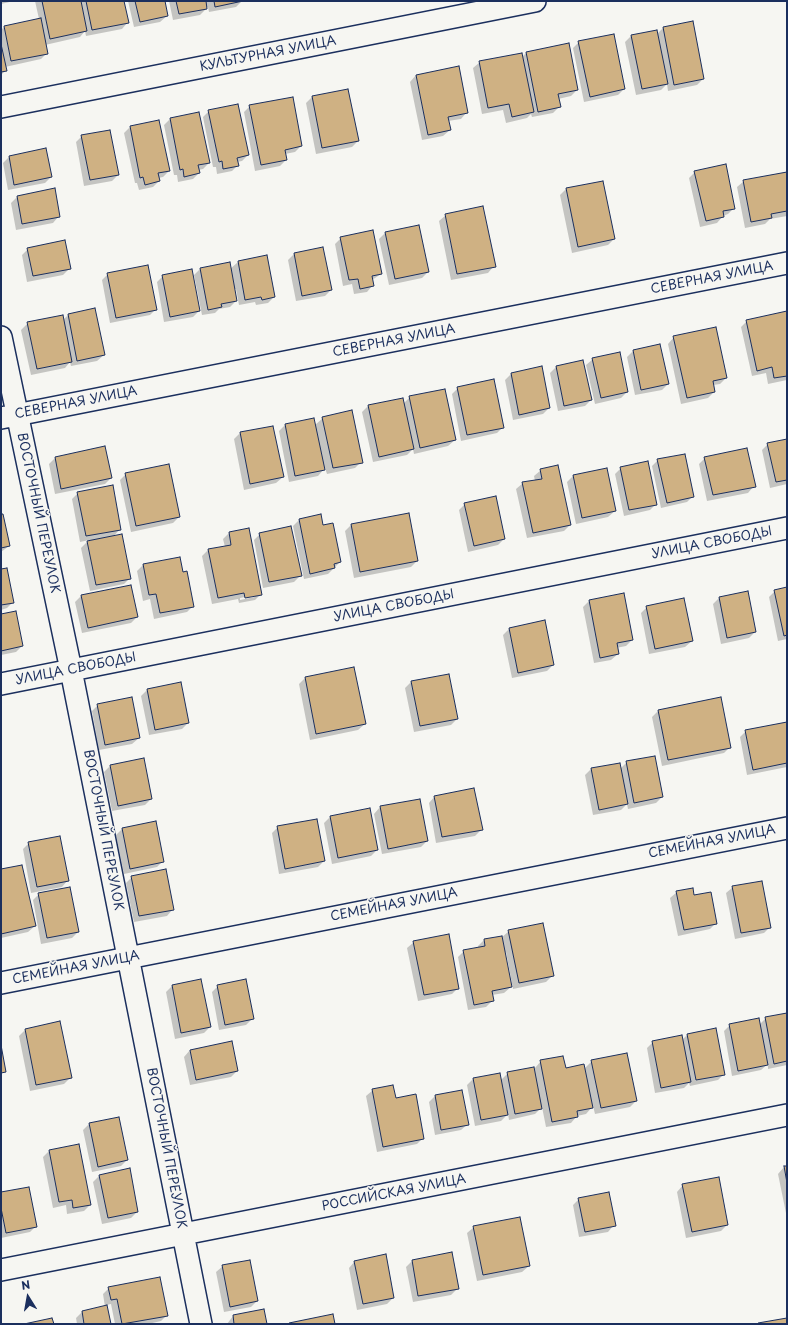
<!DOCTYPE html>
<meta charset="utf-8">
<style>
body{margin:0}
#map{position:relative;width:788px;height:1325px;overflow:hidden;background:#f6f6f2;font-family:"Playpen Sans",sans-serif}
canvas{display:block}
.frame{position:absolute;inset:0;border:2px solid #1b2f5e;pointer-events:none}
.north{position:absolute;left:8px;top:1277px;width:40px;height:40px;-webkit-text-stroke:3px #f6f6f2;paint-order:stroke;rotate:349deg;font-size:11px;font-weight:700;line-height:16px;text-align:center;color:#1b2f5e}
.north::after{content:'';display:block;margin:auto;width:14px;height:18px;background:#1b2f5e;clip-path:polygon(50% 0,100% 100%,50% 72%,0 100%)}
</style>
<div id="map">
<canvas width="788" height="1325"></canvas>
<div class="frame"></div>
<div class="north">N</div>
</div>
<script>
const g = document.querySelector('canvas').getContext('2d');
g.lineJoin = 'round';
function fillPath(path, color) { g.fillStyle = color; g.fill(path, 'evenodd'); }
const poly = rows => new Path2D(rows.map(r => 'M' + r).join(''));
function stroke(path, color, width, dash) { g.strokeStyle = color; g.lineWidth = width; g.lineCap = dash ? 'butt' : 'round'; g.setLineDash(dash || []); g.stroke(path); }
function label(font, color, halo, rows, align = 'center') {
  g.font = font + ' "Playpen Sans",sans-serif'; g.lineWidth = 3; g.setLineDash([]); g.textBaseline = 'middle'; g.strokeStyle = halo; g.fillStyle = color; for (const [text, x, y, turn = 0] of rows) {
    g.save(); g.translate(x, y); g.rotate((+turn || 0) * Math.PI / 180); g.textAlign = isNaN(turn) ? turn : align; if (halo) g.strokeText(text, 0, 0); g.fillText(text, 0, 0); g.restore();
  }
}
const shadow = poly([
 [1,1,14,1,1,4],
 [35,1,123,1,128,22,122,29,86,36,85,31,80,37,45,45,47,53,41,59,5,67,6,70,1,75,1,30,4,27,39,19],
 [128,1,164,1,167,16,160,22,134,27],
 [169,1,242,1,236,7,209,12,208,7,200,15,173,20],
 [692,23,703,79,697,85,668,91,667,84,661,90,636,95,625,42,631,36,657,34,663,28],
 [579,42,624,89,618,95,584,102,573,48],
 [526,53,577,90,571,96,558,99,559,107,553,113,532,117,531,114,527,118,506,123,503,110,482,114,473,68,480,62,522,57],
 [416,75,467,112,461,119,448,121,450,130,443,136,422,140,410,82],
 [312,97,358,141,352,147,316,154,306,103],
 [250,106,301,146,295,152,285,154,286,160,280,166,255,171,244,112],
 [209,111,248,155,242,161,237,162,238,165,232,171,217,174,216,167,213,167,203,117],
 [199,113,209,163,203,169,198,170,199,173,193,179,178,182,177,175,174,175,164,125,170,119],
 [159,121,169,171,163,177,158,178,159,181,153,187,139,190,137,183,135,183,124,133,130,127],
 [82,136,118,175,112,181,84,186,76,142],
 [9,157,51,177,45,183,8,190,3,163],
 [695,172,734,208,728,214,723,216,717,223,700,227,689,178],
 [787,173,787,216,770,219,765,224,745,228,737,187,744,181],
 [566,189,614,239,608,245,572,253,560,195],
 [17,197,59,216,53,223,16,230,11,203],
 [446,215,494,266,488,273,451,280,439,221],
 [385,233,428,272,422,278,389,285,379,239],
 [341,238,381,274,372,280,373,285,367,292,354,294,352,284,343,286,335,244],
 [322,248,331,290,325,296,296,301,288,260,294,254],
 [28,249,69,269,63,275,27,282,22,255],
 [266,256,274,297,268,303,256,305,255,302,239,305,236,289,234,289,236,301,230,307,219,309,215,313,202,315,194,275,201,268,230,269,238,262],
 [108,274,156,309,150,315,110,323,102,280],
 [163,276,199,311,193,317,164,322,157,282],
 [94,310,104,355,97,361,71,366,70,362,65,368,31,375,21,330,28,323,63,320,68,315],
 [787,312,787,380,768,384,766,373,752,376,741,327,747,321],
 [674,337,726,378,720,384,713,385,714,392,708,398,681,404,668,344],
 [633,351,668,384,662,390,635,395,627,357],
 [593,359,627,392,621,398,595,404,586,365],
 [583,361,591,400,585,406,558,411,550,373,556,367],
 [541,367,549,408,543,414,513,420,505,380,511,374],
 [458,388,503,427,497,433,461,441,452,394],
 [410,397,455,440,448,446,414,454,413,449,407,455,373,462,362,412,368,406,404,403],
 [323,418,361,462,355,468,327,474,325,468,318,476,289,482,279,431,285,425,313,419,315,425],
 [272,427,283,477,276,483,244,490,234,439,240,433],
 [787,440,787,484,770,488,762,450,768,444],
 [55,458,111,478,105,484,55,494,49,464],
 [705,458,754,486,748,493,707,501,699,464],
 [658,460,693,496,687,502,661,508,652,466],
 [621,468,656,504,650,510,624,516,615,474],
 [541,470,570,525,564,531,527,538,516,489,523,483,535,481,534,476],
 [126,474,179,517,173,523,131,532,120,480],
 [573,476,615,511,608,517,576,524,567,482],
 [78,493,120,529,113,537,130,578,124,584,90,591,81,548,89,540,80,542,72,499],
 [465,504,504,539,498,545,468,552,459,510],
 [1,515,9,546,1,552],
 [299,520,322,526,340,562,328,574,304,579,293,526],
 [351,525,417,561,411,567,354,578,345,531],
 [229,533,261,594,255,600,239,603,238,599,212,604,202,556,208,550,225,547,223,539],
 [255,595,255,597,240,600,240,598],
 [260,534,301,575,294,582,263,588,254,540],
 [179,558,193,606,187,612,154,619,150,599,143,601,137,571,143,565],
 [1,570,13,602,7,608,1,610],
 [787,588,787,639,778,641,769,597,775,591],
 [81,596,137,617,131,623,82,633,75,602],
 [719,598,755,632,749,638,721,644,713,604],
 [590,600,632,640,626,646,616,648,618,654,611,660,594,663,583,607],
 [647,607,692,641,685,647,649,654,641,613],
 [1,615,22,646,16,652,1,655],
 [509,629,553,665,547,671,512,678,503,635],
 [305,678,365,724,358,730,310,740,299,684],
 [411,682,457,719,451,725,414,732,405,688],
 [180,683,188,723,182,729,149,735,141,696,147,690],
 [98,705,139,738,132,744,99,750,92,711],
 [658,711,730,747,724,753,662,766,652,717],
 [787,723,787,767,747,775,740,737,746,731],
 [627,762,662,797,656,803,628,809,627,804,621,810,593,815,585,775,591,769,619,764,620,769],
 [110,766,151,799,145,805,112,811,104,772],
 [435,796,481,830,475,836,436,843,429,803],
 [380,807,427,841,421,847,382,854,374,814],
 [330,817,377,850,371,856,332,864,324,823],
 [278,827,324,861,318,867,279,874,272,833],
 [122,829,163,861,157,867,124,874,116,835],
 [29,843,68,880,62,887,31,893,23,849],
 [1,870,35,926,28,932,1,938],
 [132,877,173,909,167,916,134,922,126,883],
 [733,887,770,927,764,933,735,939,726,893],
 [677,892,693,896,716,923,710,929,678,936,670,898],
 [39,894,78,932,72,938,41,944,33,900],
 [509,931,552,976,546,982,513,989,506,952,504,953,511,987,504,993,492,995,493,1000,486,1007,468,1010,458,957,464,951,478,948,478,946,484,940,501,938],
 [414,942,458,988,452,994,418,1001,407,948],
 [172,986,210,1027,204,1033,175,1039,166,992],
 [218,986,252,1019,246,1025,219,1030,212,992],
 [787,1014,787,1065,768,1069,768,1064,761,1070,732,1076,724,1031,730,1025,760,1024,766,1018],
 [25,1030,70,1078,64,1084,30,1091,19,1036],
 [716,1030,724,1074,718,1080,690,1086,689,1083,684,1088,655,1093,647,1048,653,1042,682,1040,687,1035],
 [190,1050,237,1071,231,1077,190,1085,184,1057],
 [541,1061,565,1070,584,1069,592,1061,636,1101,630,1107,595,1114,593,1106,586,1114,577,1116,571,1123,546,1127,542,1107,535,1114,509,1120,508,1114,501,1121,475,1126,467,1085,473,1079,499,1074,501,1080,508,1073,535,1068],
 [373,1090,395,1099,423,1138,417,1144,377,1152,366,1096],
 [461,1091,468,1124,461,1130,435,1135,429,1102,435,1096],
 [118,1118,127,1160,121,1166,92,1172,83,1130,89,1124],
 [78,1145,90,1205,84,1211,67,1214,66,1205,53,1208,43,1157,49,1151],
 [784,1167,787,1167,787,1218,778,1174],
 [99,1176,137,1212,131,1218,102,1224,93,1182],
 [683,1185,727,1225,721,1231,686,1238,677,1192],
 [1,1193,36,1226,30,1232,1,1238],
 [579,1199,614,1225,608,1232,579,1237,573,1205],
 [474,1227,529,1266,522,1272,477,1281,467,1233],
 [355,1261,393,1298,387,1304,357,1310,349,1268],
 [412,1261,458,1288,451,1295,413,1302,406,1267],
 [223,1266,257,1301,251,1307,224,1312,216,1272],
 [109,1288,167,1315,161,1321,148,1324,115,1324,111,1304,106,1305,110,1324,77,1324,76,1318,82,1312,105,1307,103,1294],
 [233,1316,266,1324,227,1324]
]);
const building = poly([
 [42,1,81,1,87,31,50,39,42,1],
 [86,1,124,1,129,23,92,30,86,1],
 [135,1,165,1,168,16,140,22,135,1],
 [176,1,206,1,207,9,179,14,176,1],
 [214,1,243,1,215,7,214,1],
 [41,18,48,54,11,61,4,26,41,18],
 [693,21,704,79,674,85,663,27,693,21],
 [657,30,668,84,642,89,631,35,657,30],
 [614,34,625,89,590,97,578,41,614,34],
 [569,43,578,90,558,94,561,107,538,112,526,52,569,43],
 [1,44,7,71,1,72,1,44],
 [522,53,534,112,512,117,509,104,488,108,479,61,522,53],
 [459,66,468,113,448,117,451,130,428,135,416,75,459,66],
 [348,89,359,141,322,148,312,96,348,89],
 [293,97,302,146,285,150,287,160,261,165,249,105,293,97],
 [238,104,249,155,237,158,239,166,223,169,222,161,219,162,208,110,238,104],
 [199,112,210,163,198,165,200,173,184,177,183,169,180,170,170,118,199,112],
 [159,120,170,171,158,173,160,181,145,185,143,177,140,178,130,126,159,120],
 [110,130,119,175,90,180,81,135,110,130],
 [46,148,52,177,14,185,9,156,46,148],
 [726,164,735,209,723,211,724,217,706,221,694,171,726,164],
 [787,172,787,211,771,214,772,218,751,222,743,180,787,172],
 [603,181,615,239,578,247,566,188,603,181],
 [55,188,60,217,22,224,17,196,55,188],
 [483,206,496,267,457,274,445,214,483,206],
 [419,225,429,272,395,279,385,232,419,225],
 [373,230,382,274,372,276,374,286,360,289,358,279,349,280,340,237,373,230],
 [65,240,71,269,33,276,27,248,65,240],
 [323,247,332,290,302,296,294,253,323,247],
 [267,255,275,297,262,300,261,297,245,300,238,261,267,255],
 [230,262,237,301,221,304,222,307,208,310,200,268,230,262],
 [148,265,157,310,116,318,107,273,148,265],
 [192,269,200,311,170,317,162,275,192,269],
 [95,308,105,355,77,361,68,314,95,308],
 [787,311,787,376,774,378,772,367,757,371,746,320,787,311],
 [63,315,72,362,37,369,27,322,63,315],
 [716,327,727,378,713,381,715,392,687,398,673,336,716,327],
 [660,344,669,384,641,390,633,350,660,344],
 [620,352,628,392,601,398,592,358,620,352],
 [583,360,592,400,564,406,556,366,583,360],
 [542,366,550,408,519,415,511,373,542,366],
 [494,379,504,428,467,435,457,387,494,379],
 [445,389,456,440,420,448,409,396,445,389],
 [403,398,414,449,379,457,368,405,403,398],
 [352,410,363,463,333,468,322,417,352,410],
 [314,418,325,470,295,476,285,424,314,418],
 [273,426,284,477,250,484,240,432,273,426],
 [787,439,787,480,776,482,767,443,787,439],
 [105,446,112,478,61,489,55,457,105,446],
 [747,448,756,487,713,495,704,457,747,448],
 [685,454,694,497,667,503,657,459,685,454],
 [648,461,657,505,629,510,620,467,648,461],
 [169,464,180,517,136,526,125,473,169,464],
 [558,465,571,525,533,533,522,482,542,479,540,469,558,465],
 [607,468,616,511,582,518,573,475,607,468],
 [113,485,121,530,86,536,77,492,113,485],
 [496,496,505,539,474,546,464,503,496,496],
 [409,513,418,561,360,572,351,524,409,513],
 [1,514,3,514,10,546,1,548,1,514],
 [321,514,323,525,333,523,341,562,334,564,335,568,310,574,299,519,321,514],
 [291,526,302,576,269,582,259,533,291,526],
 [249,528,262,595,245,598,244,593,218,598,208,549,231,545,229,532,249,528],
 [122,534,131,579,96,585,87,541,122,534],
 [180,557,183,572,187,571,194,607,160,613,156,594,149,595,143,564,180,557],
 [7,568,14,603,1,605,1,569,7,568],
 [131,585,138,617,88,628,81,595,131,585],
 [787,587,787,635,784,636,774,590,787,587],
 [748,591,756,632,727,638,719,597,748,591],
 [624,593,633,640,617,643,619,654,600,658,589,600,624,593],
 [684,598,693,641,655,649,646,606,684,598],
 [16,611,23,646,1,651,1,614,16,611],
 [545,620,554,665,518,673,509,628,545,620],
 [354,667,366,724,316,734,305,677,354,667],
 [449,674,458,719,420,726,411,681,449,674],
 [181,682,189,723,155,730,147,689,181,682],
 [132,697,140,738,105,745,97,704,132,697],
 [721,697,731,748,668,760,658,710,721,697],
 [787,722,787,763,753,770,745,730,787,722],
 [655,756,663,797,634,803,626,761,655,756],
 [144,758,152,799,118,806,110,765,144,758],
 [620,763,628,804,599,810,591,768,620,763],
 [474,788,483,830,442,837,434,796,474,788],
 [420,799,428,841,388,849,380,806,420,799],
 [370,808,378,850,338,858,330,816,370,808],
 [317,819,325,861,285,869,277,826,317,819],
 [156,821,164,862,130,869,122,828,156,821],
 [60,836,69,881,37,887,28,842,60,836],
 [22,865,36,926,1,934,1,869,22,865],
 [166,869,174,910,139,916,131,876,166,869],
 [762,881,771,928,741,933,732,886,762,881],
 [70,887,79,932,47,938,38,893,70,887],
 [693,888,694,895,711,892,717,924,684,930,676,891,693,888],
 [543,923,554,976,519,983,508,930,543,923],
 [449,934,459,989,424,995,413,941,449,934],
 [502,936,512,987,492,991,494,1001,474,1005,463,950,485,946,484,939,502,936],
 [201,979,211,1027,181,1033,172,985,201,979],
 [246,979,254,1019,225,1025,217,985,246,979],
 [787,1013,787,1061,774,1064,765,1017,787,1013],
 [759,1018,768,1065,738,1071,729,1024,759,1018],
 [60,1021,72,1078,36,1085,25,1029,60,1021],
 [716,1028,725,1075,696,1080,687,1034,716,1028],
 [682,1035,691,1082,661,1088,652,1041,682,1035],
 [232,1041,238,1071,196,1080,190,1050,232,1041],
 [1,1045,6,1072,1,1073,1,1045],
 [627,1053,637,1101,601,1108,591,1060,627,1053],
 [563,1056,566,1068,584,1064,593,1108,577,1111,578,1117,552,1122,540,1060,563,1056],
 [534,1067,542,1109,515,1114,507,1072,534,1067],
 [500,1073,508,1115,481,1120,473,1078,500,1073],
 [393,1085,396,1098,416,1094,424,1139,383,1147,372,1089,393,1085],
 [462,1090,469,1125,441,1130,435,1095,462,1090],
 [119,1117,128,1160,98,1167,89,1123,119,1117],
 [79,1144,91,1205,73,1208,72,1200,59,1202,49,1150,79,1144],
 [784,1166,787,1166,787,1183,784,1166],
 [130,1168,138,1212,108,1218,99,1175,130,1168],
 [719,1177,728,1225,692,1232,682,1184,719,1177],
 [29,1187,37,1227,6,1233,1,1208,1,1192,29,1187],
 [609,1192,616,1226,585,1232,578,1198,609,1192],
 [520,1217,530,1266,483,1275,473,1226,520,1217],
 [452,1252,459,1289,418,1296,412,1260,452,1252],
 [386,1254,394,1298,363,1304,354,1261,386,1254],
 [250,1260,258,1301,230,1307,222,1265,250,1260],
 [160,1277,168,1316,122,1324,117,1299,111,1300,108,1287,160,1277],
 [107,1305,111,1324,84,1324,82,1311,107,1305],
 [264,1309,267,1324,234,1324,233,1315,264,1309],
 [333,1314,335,1324,289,1324,289,1323,333,1314],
 [52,1318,54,1324,24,1324,52,1318],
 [787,1318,787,1324,759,1324,758,1323,787,1318]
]);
const street = poly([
 [1,107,535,1],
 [1,337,71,670,201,1324],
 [1,418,787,263],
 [1,684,787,528],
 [1,983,787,828],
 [1,1270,787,1115]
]);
const streetNames = [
 ["КУЛЬТУРНАЯ УЛИЦА",268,54,-11],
 ["СЕВЕРНАЯ УЛИЦА",712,278,-11],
 ["СЕВЕРНАЯ УЛИЦА",394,341,-11],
 ["СЕВЕРНАЯ УЛИЦА",76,403,-11],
 ["ВОСТОЧНЫЙ ПЕРЕУЛОК",38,513,78],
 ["УЛИЦА СВОБОДЫ",712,543,-11],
 ["УЛИЦА СВОБОДЫ",394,606,-11],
 ["УЛИЦА СВОБОДЫ",76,669,-11],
 ["ВОСТОЧНЫЙ ПЕРЕУЛОК",103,830,79],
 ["СЕМЕЙНАЯ УЛИЦА",712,842,-11],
 ["СЕМЕЙНАЯ УЛИЦА",394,905,-11],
 ["СЕМЕЙНАЯ УЛИЦА",76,968,-11],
 ["ВОСТОЧНЫЙ ПЕРЕУЛОК",166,1148,79],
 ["РОССИЙСКАЯ УЛИЦА",394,1193,-11]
];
fillPath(shadow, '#0003');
fillPath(building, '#cfb183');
stroke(building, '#1b2f5e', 1);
stroke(street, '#1b2f5e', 24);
stroke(street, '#f6f6f2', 21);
label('13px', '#1b2f5e', '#f6f6f2', streetNames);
</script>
